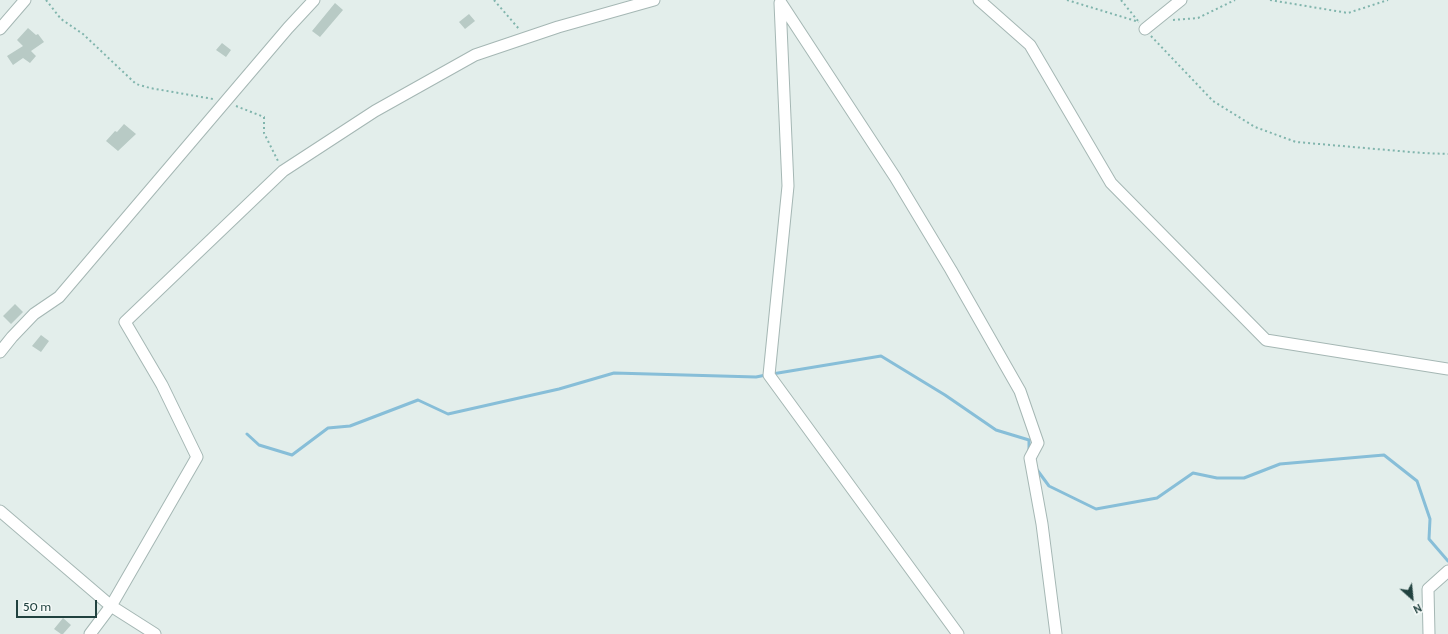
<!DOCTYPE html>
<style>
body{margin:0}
#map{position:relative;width:1448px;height:634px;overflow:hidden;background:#e3eeeb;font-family:Cabin,sans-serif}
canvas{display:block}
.north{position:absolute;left:1392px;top:578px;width:40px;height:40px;-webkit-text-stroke:3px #f5faf8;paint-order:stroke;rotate:153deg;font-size:11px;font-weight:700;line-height:16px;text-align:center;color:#21423f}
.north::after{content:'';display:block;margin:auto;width:14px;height:18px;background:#21423f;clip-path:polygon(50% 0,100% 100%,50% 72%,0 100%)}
.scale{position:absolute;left:16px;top:600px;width:81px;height:18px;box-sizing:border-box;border:2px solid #21423f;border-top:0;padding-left:5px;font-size:12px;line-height:14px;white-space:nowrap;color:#21423f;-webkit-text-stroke:3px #f5faf8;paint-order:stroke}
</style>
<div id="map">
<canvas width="1448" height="634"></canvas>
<div class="north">N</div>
<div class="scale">50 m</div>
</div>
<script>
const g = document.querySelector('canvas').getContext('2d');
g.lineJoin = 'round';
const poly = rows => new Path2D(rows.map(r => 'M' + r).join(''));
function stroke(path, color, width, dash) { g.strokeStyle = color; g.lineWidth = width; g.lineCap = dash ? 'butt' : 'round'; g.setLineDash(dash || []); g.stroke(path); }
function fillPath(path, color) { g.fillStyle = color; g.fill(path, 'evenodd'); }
const stream = poly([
 [772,374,881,356,945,395,996,430,1029,440,1029,451],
 [247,434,259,445,292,455,328,428,350,426,418,400,448,414,559,389,614,373,756,377,766,375],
 [1035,467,1049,486,1096,509,1157,498,1193,473,1217,478,1244,478,1280,464,1384,455,1417,481,1430,519,1429,539,1448,561]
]);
const building = poly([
 [335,3,343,10,320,37,312,31],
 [469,14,475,21,465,29,459,22],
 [28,28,36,35,38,34,44,42,31,51,36,56,30,63,23,58,13,65,7,56,23,46,17,40],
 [222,43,231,50,226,57,216,50],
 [124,124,136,134,118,151,106,141,115,131,117,132],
 [15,304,23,312,11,324,3,316],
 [41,335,49,341,41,352,32,346],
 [63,618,71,625,63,634,61,634,54,629]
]);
const path = poly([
 [46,0,61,19,83,34,136,84,150,88,213,99],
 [494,0,519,29],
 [1067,0,1139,22],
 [1121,0,1138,21],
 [1270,0,1348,13,1388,0],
 [1173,20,1198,18,1235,0],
 [1151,36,1213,101,1255,127,1296,142,1422,153,1448,154],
 [236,106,264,117,264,133,278,161]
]);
const street = poly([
 [979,0,1030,45,1111,183,1266,340,1448,369],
 [780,3,788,186,769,375,958,634],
 [781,3,895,177,951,270,1020,391,1038,443,1030,458,1042,524,1056,634],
 [0,29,25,0],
 [1145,29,1181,0],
 [0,352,12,337,34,314,59,297,288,28,314,0],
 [0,511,111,606,155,634],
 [90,634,111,606,197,457,162,385,125,322,283,171,375,111,475,55,558,27,654,0],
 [1429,634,1428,589,1448,571]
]);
stroke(stream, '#87bed8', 3);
fillPath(building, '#b8cac5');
stroke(street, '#a5b7b4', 13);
stroke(path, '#81b5ad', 2, [2, 3]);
stroke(street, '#fff', 11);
</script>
